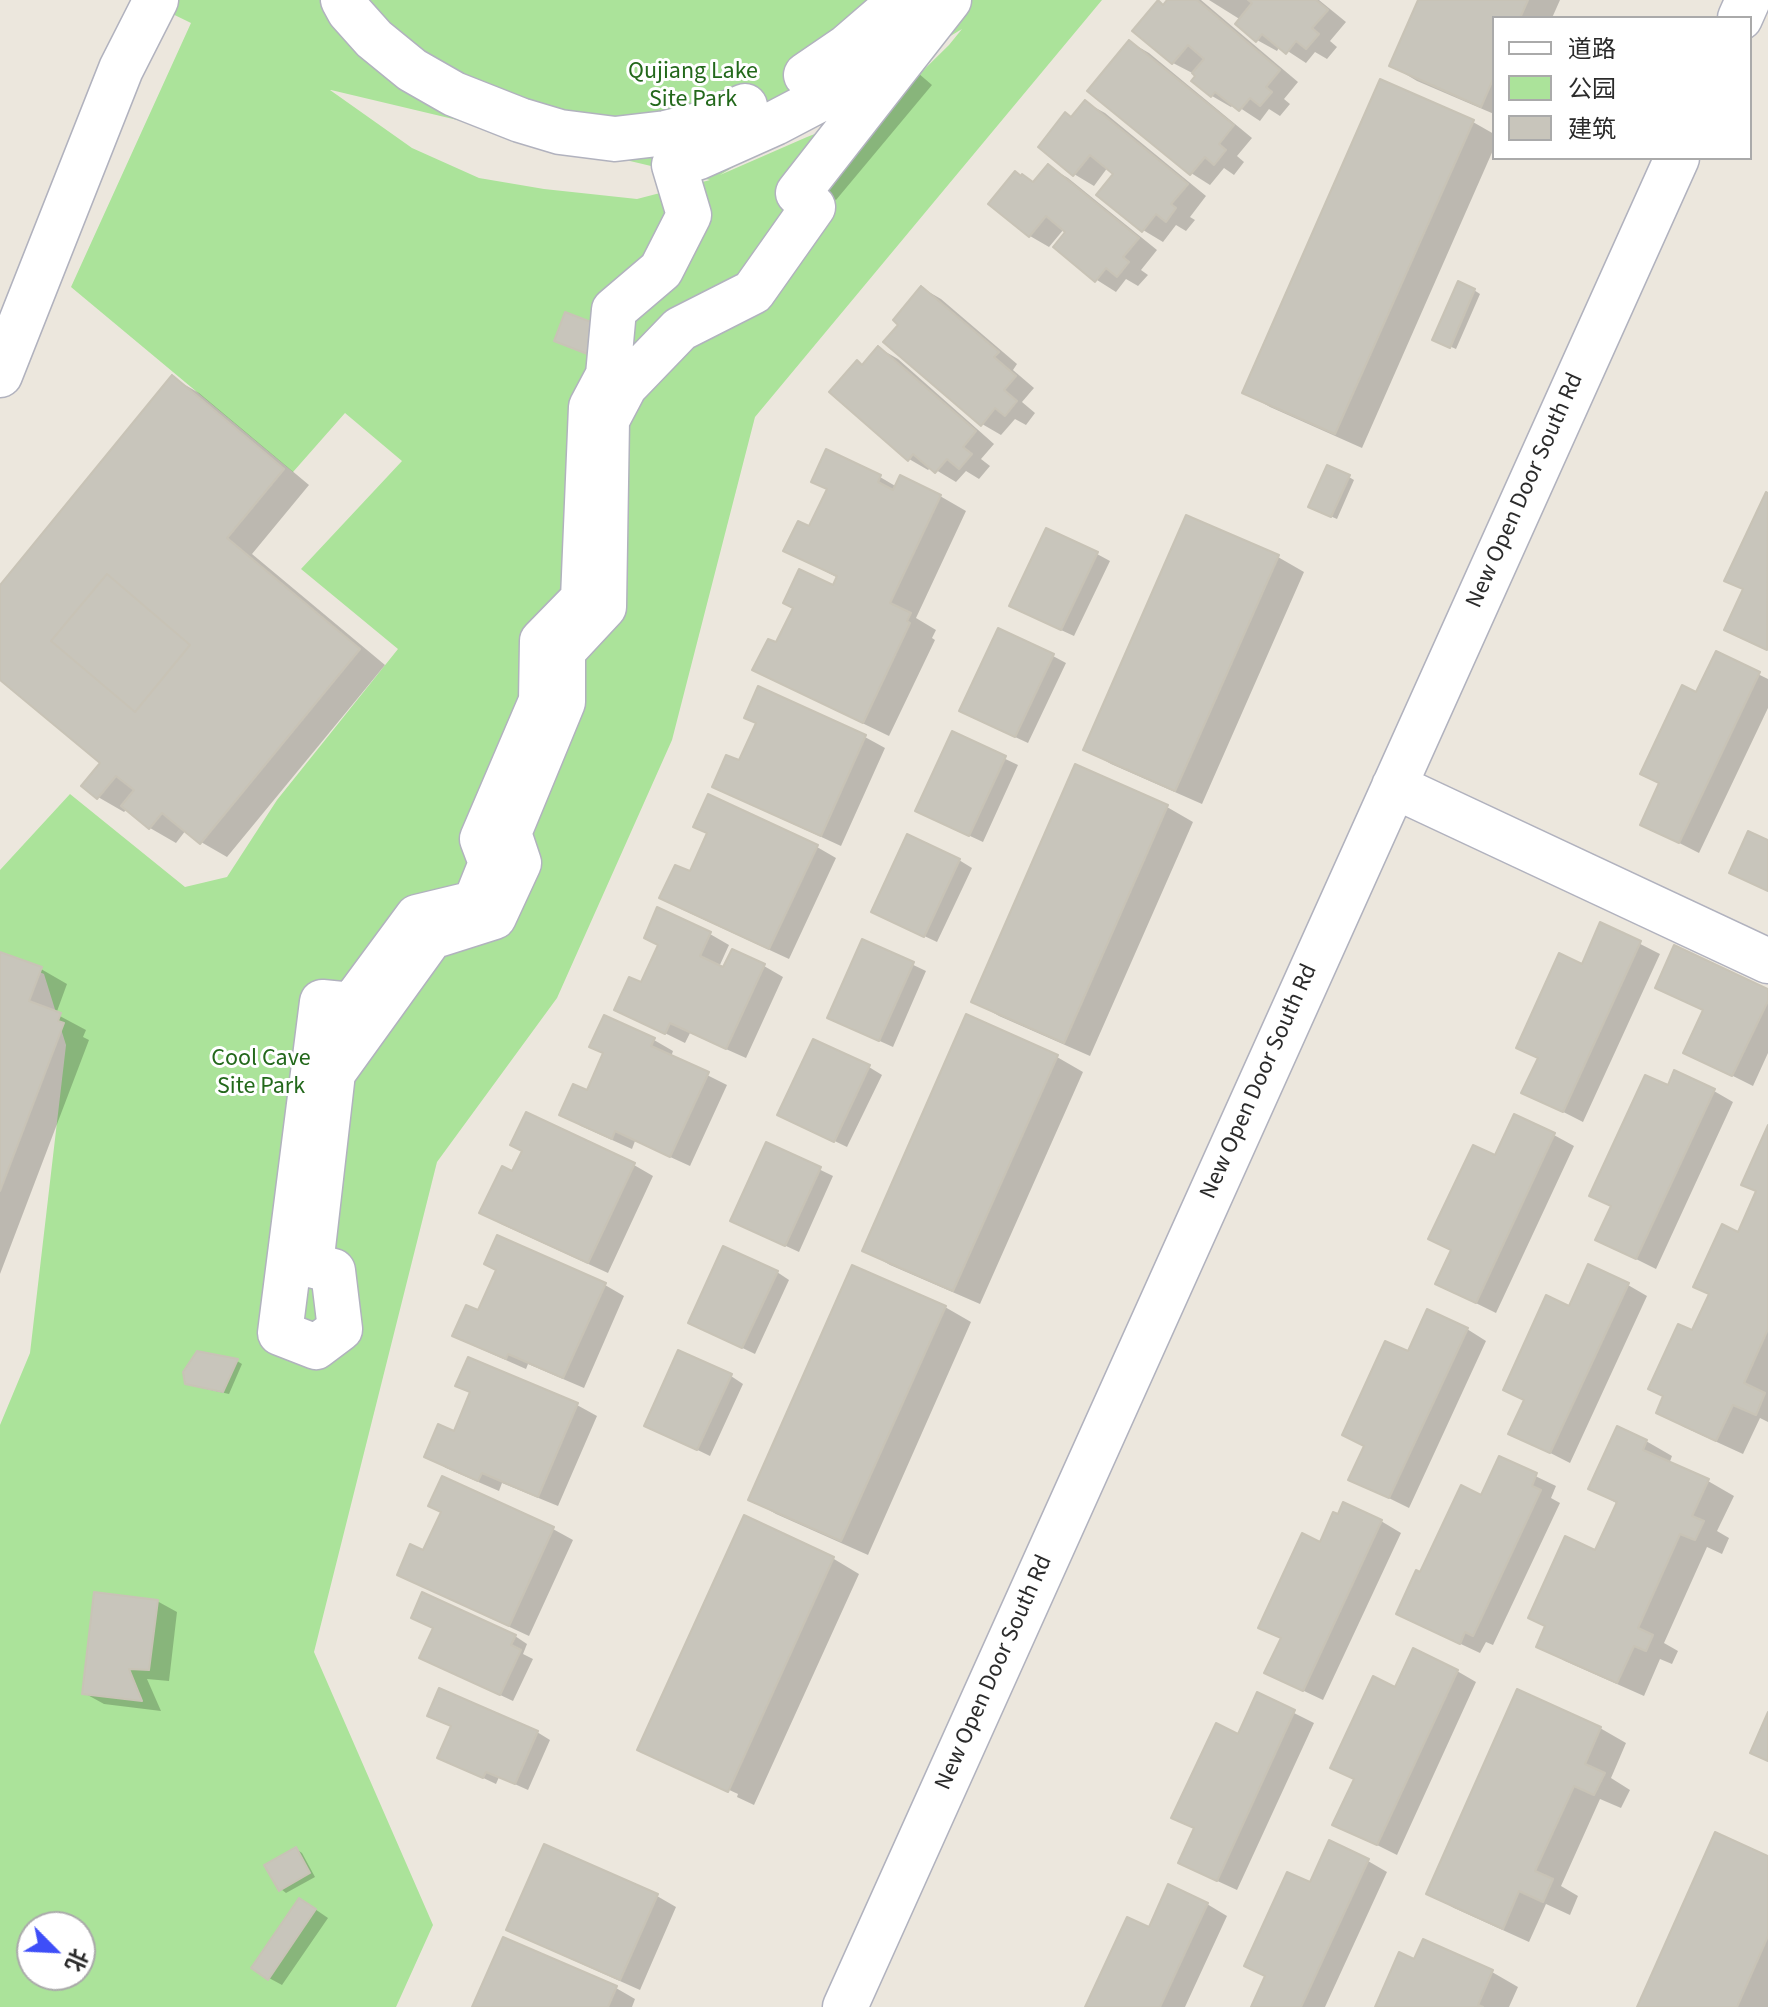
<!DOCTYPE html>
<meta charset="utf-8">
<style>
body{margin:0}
#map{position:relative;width:1768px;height:2007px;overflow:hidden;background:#ece7dd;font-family:"Source Sans 3","Noto Sans SC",sans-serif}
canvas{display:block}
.legend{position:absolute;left:1492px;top:16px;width:260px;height:144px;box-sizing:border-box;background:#fff;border:2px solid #aaa;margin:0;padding:10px 14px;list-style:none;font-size:24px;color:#2b2b2b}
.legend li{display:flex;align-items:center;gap:16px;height:40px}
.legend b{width:40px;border:2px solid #aaa}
.north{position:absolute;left:16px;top:1911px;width:80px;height:80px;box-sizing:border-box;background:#fff;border:2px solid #aaa;border-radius:50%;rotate:114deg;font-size:22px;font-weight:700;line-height:32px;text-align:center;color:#2b2b2b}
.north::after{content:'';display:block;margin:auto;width:28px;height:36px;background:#3e4ef8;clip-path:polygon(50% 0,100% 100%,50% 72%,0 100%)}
</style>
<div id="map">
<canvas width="1768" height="2007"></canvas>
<ul class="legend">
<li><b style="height:10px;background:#fff"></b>道路</li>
<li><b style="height:22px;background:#abe39a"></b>公园</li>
<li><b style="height:22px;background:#c8c5bb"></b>建筑</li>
</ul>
<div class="north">北</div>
</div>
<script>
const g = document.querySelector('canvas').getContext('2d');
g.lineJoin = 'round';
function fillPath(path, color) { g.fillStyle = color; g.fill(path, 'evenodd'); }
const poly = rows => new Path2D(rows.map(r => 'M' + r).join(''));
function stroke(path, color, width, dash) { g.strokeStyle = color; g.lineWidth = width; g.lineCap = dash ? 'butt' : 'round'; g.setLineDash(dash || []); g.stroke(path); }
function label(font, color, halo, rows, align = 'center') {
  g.font = font + ' "Source Sans 3",sans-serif'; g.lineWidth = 6; g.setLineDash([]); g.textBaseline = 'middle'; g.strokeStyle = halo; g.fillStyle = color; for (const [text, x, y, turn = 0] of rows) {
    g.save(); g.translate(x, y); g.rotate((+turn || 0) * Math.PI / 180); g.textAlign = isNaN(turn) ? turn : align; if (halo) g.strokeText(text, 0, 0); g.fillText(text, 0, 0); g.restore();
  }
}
const green = poly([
 [155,0,1102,0,755,417,672,740,557,998,437,1162,314,1652,433,1925,396,2007,0,2007,0,1425,30,1353,66,1045,44,974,0,954,0,870,70,794,185,887,227,877,277,800,398,649,301,569,402,461,345,413,293,472,71,287,191,23,154,5],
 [962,29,949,45,887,106,807,137,720,175],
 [330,90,331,90,710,180,637,199,544,189,479,178,412,148],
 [32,1927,80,1927,80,1975,32,1975]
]);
const shadow = poly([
 [1169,0,1201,0,1298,82,1284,99,1290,104,1280,116,1269,109,1260,121,1234,104,1231,107,1212,96,1198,76,1173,63,1135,31],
 [1209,0,1319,0,1346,22,1330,41,1337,47,1327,59,1315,52,1306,63,1280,46,1277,51,1257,40,1241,20],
 [1421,0,1560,0,1552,18,1494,18,1494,114,1417,81,1392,66],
 [1130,42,1149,53,1252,138,1237,156,1244,162,1234,175,1224,168,1210,185,1191,173],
 [911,67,932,85,836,200,824,193],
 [1381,81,1473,122,1494,134,1494,148,1362,448,1270,407,1244,392],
 [1085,102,1105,113,1206,196,1190,217,1195,220,1186,231,1176,225,1163,242,1143,230,1116,173,1108,167,1094,186,1074,174,1072,119],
 [1048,166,1068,178,1157,250,1141,270,1148,275,1138,286,1126,279,1116,292,1097,280,1056,247,1068,232,1064,229,1049,247,1030,236,1035,184],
 [922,288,941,299,1017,364,1013,370,1034,388,1022,402,1035,413,1026,425,1015,419,1001,435,982,424,901,324],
 [1474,290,1480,294,1456,349,1440,342],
 [879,348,898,359,994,444,981,459,990,466,979,479,966,471,956,482,931,467,928,470,909,459,864,366],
 [173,378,199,393,309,485,252,554,385,665,227,857,201,842,186,830,176,843,150,828,127,809,124,812,98,797,103,763,0,678,0,588],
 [880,477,897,487,901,478,940,496,966,511,916,618,936,630,932,638,935,640,889,736,781,684,755,669,834,588,838,578,786,551,810,529],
 [1349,477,1354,480,1337,519,1316,510],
 [1767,494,1768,495,1768,650,1727,629,1745,590,1727,580],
 [1097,554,1110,561,1074,636,1024,613],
 [1278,557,1304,572,1202,804,1111,764,1085,749],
 [1717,654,1768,679,1768,708,1699,853,1642,824],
 [1053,656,1066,663,1028,743,974,718],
 [953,734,1018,765,983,842,931,818],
 [865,737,885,748,841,846,734,797,714,786,740,763],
 [1076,767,1167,807,1193,822,1090,1056,999,1016,973,1001],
 [817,847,836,858,789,959,681,909,662,897,691,874],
 [959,860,972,868,937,942,886,918],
 [1601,924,1660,954,1583,1122,1524,1092,1539,1059,1518,1047,1583,966],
 [710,934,729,945,719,967,764,966,783,977,746,1058,690,1033,685,1043,616,1009],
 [863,941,926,971,893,1047,842,1024],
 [0,954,41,969,67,984,56,1014,86,1030,83,1037,89,1040,0,1274],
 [1657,987,1768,991,1768,1053,1753,1086,1685,1052,1704,1011],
 [654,1040,673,1051,671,1057,727,1085,690,1166,635,1141,632,1149,581,1126,561,1114],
 [1057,1057,1083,1072,980,1304,890,1265,864,1250],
 [869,1067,882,1075,847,1147,793,1121],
 [1714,1091,1733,1102,1656,1269,1598,1240],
 [1768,1130,1768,1422,1760,1418,1743,1454,1684,1427,1658,1412,1758,1192],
 [1554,1135,1574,1146,1496,1313,1437,1284,1496,1158],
 [767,1144,833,1176,799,1252,745,1227],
 [524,1151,634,1165,653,1176,608,1273,501,1224,482,1212,513,1173],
 [777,1272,789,1280,755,1354,703,1329],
 [605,1285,624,1296,584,1388,528,1364,526,1369,474,1346,455,1335,479,1313],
 [1628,1285,1647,1296,1570,1463,1511,1433,1570,1308],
 [945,1307,971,1322,868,1555,776,1514,750,1499],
 [1467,1329,1486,1341,1409,1508,1350,1479,1409,1354],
 [237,1361,242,1364,229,1394,193,1386,187,1382],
 [731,1376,743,1384,710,1456,646,1425],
 [577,1405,597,1416,558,1506,502,1483,499,1491,446,1468,427,1456,455,1433],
 [1646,1441,1672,1456,1669,1464,1708,1481,1734,1496,1717,1531,1729,1538,1722,1554,1707,1547,1664,1643,1678,1651,1672,1664,1660,1659,1644,1696,1565,1661,1539,1646,1596,1552,1618,1504,1590,1488],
 [1500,1459,1556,1486,1551,1498,1560,1503,1493,1645,1486,1642,1480,1653,1418,1624,1398,1613,1421,1575,1482,1497],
 [443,1512,553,1529,573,1540,529,1636,419,1585,399,1574,424,1552],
 [745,1518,834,1559,859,1574,754,1805,737,1797,738,1794,664,1760,664,1763,639,1749],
 [1381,1521,1401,1533,1323,1700,1287,1683,1282,1639,1261,1627,1321,1545],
 [157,1601,177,1612,169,1681,147,1679,161,1711,104,1704,84,1693],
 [515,1636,527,1644,523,1654,533,1659,513,1701,434,1664],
 [1457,1671,1476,1682,1397,1855,1335,1824,1356,1780,1333,1767,1396,1689],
 [1258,1695,1314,1723,1237,1890,1200,1873,1196,1830,1174,1817,1239,1736],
 [429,1715,537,1732,550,1740,528,1790,499,1777,496,1784,439,1757,452,1727],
 [1600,1728,1626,1743,1611,1778,1630,1790,1621,1808,1600,1799,1561,1886,1578,1896,1570,1915,1546,1904,1529,1942,1454,1908,1428,1893],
 [296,1849,302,1853,315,1877,286,1893,281,1889],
 [1768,1858,1768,2007,1640,2007],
 [1368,1861,1387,1872,1325,2007,1253,2007,1267,1977,1246,1965,1310,1885],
 [657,1896,676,1907,640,1990,528,1940,509,1929],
 [1207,1904,1227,1916,1185,2007,1087,2007,1150,1929],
 [312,1907,328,1918,282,1985,269,1978],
 [1415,1961,1492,1972,1518,1987,1509,2007,1377,2007],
 [616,1988,635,1999,632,2007,474,2007]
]);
const building = poly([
 [1158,0,1163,5,1167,0,1197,0,1280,70,1266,87,1272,92,1260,106,1250,98,1239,111,1215,92,1211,97,1191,81,1195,76,1192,73,1204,59,1188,45,1172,64,1132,31,1158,0],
 [1248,0,1316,0,1328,10,1312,28,1319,34,1306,49,1296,41,1286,54,1262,34,1256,42,1235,24,1252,3,1248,0],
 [1418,0,1528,0,1520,18,1494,18,1494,77,1481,107,1389,66,1418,0],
 [1129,40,1234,125,1219,144,1226,150,1214,165,1205,157,1190,175,1087,91,1129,40],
 [1380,79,1474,120,1335,434,1242,393,1380,79],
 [1085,100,1188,184,1171,204,1176,208,1166,222,1156,214,1142,232,1096,195,1113,174,1090,155,1073,176,1038,147,1065,112,1071,117,1085,100],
 [1048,164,1139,238,1123,257,1129,262,1117,277,1106,268,1095,282,1053,247,1065,232,1046,216,1029,237,988,204,1015,171,1021,176,1022,174,1033,182,1048,164],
 [1458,281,1475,289,1450,348,1432,340,1458,281],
 [921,286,999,352,994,357,1016,376,1004,390,1017,401,1005,416,995,408,981,426,883,342,898,325,893,320,921,286],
 [565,312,625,335,613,364,554,341,565,312],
 [878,346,976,431,963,447,972,454,959,469,947,459,935,473,913,454,908,461,829,392,857,360,862,365,878,346],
 [172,375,284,469,227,538,360,649,200,844,162,813,149,829,121,806,134,790,116,776,97,799,81,786,100,763,0,680,0,585,172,375],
 [107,574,190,645,135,712,51,641,107,574],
 [826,449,881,475,878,482,893,490,900,475,941,495,890,603,911,613,907,621,910,623,863,723,752,670,768,639,776,642,793,608,783,603,799,569,833,585,837,576,783,551,798,521,809,526,827,489,811,482,826,449],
 [1327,465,1350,475,1331,517,1308,507,1327,465],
 [1766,492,1768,493,1767,650,1724,630,1743,589,1724,581,1766,492],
 [1186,515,1279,555,1175,791,1083,750,1186,515],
 [1046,528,1098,552,1061,630,1009,606,1046,528],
 [107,574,190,645,135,712,51,641,107,574],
 [998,628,1054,654,1015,737,959,711,998,628],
 [1716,651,1760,672,1679,843,1640,825,1659,783,1640,774,1682,685,1696,692,1716,651],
 [758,686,866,735,821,836,712,787,726,755,739,760,756,723,744,718,758,686],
 [952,731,1006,756,969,836,915,811,952,731],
 [1075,764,1168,805,1064,1043,971,1002,1075,764],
 [708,794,818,845,769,949,659,898,675,865,690,871,707,833,693,827,708,794],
 [1748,831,1768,840,1768,891,1729,873,1748,831],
 [907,834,960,859,924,937,871,912,907,834],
 [657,907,711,932,700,956,723,967,732,949,765,964,726,1049,670,1023,665,1034,614,1010,629,977,641,982,658,945,644,938,657,907],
 [1600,922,1641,941,1563,1112,1521,1093,1538,1058,1516,1048,1559,953,1582,964,1600,922],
 [862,939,914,962,879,1041,827,1018,862,939],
 [1674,945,1768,989,1768,1001,1732,1076,1683,1053,1703,1010,1655,988,1674,945],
 [0,952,42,967,29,1001,61,1013,58,1021,64,1023,0,1191,0,952],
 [966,1014,1058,1055,953,1291,862,1251,966,1014],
 [604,1015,655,1038,651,1046,709,1072,670,1157,615,1131,612,1139,559,1115,573,1084,587,1090,603,1053,589,1047,604,1015],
 [813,1039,870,1065,834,1142,777,1115,813,1039],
 [1674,1070,1715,1089,1636,1259,1595,1240,1611,1206,1589,1196,1645,1075,1668,1085,1674,1070],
 [526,1112,635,1163,588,1263,479,1213,502,1166,512,1171,522,1151,510,1145,526,1112],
 [1514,1114,1555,1133,1476,1303,1435,1284,1451,1250,1428,1239,1473,1145,1495,1155,1514,1114],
 [1768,1125,1768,1329,1744,1383,1765,1393,1756,1415,1733,1405,1716,1441,1656,1413,1663,1396,1648,1389,1678,1324,1692,1330,1709,1294,1693,1287,1722,1224,1738,1232,1756,1191,1741,1185,1768,1125],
 [766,1142,821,1167,785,1246,730,1221,766,1142],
 [497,1235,606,1283,563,1378,508,1354,506,1359,452,1336,466,1305,478,1310,496,1270,484,1264,497,1235],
 [723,1246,778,1271,742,1348,688,1323,723,1246],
 [1588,1264,1629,1283,1550,1453,1508,1434,1524,1400,1503,1390,1546,1295,1569,1306,1588,1264],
 [852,1265,946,1306,841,1541,748,1500,852,1265],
 [1427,1309,1468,1328,1389,1498,1348,1480,1364,1446,1342,1435,1385,1341,1408,1351,1427,1309],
 [678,1350,732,1374,697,1450,644,1426,678,1350],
 [197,1351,238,1359,223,1392,185,1384,183,1372,197,1351],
 [468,1357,578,1403,538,1497,482,1473,478,1481,424,1457,438,1424,454,1431,470,1392,455,1386,468,1357],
 [1617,1426,1647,1440,1643,1450,1709,1479,1692,1516,1704,1521,1695,1540,1680,1534,1638,1628,1653,1635,1646,1651,1634,1646,1617,1683,1536,1647,1545,1626,1528,1618,1565,1536,1595,1550,1617,1502,1588,1489,1617,1426],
 [1499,1456,1537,1473,1532,1486,1541,1490,1473,1636,1465,1632,1460,1644,1396,1614,1416,1570,1420,1572,1461,1485,1481,1495,1499,1456],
 [442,1476,554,1527,509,1626,397,1575,410,1544,423,1550,441,1512,428,1506,442,1476],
 [1343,1502,1382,1520,1303,1691,1264,1673,1281,1638,1258,1628,1302,1533,1320,1542,1333,1512,1338,1514,1343,1502],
 [744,1515,834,1557,728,1792,637,1750,744,1515],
 [94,1592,158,1600,149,1670,129,1669,142,1701,82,1694,94,1592],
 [422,1592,516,1635,511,1645,521,1650,500,1695,419,1658,433,1628,411,1618,422,1592],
 [1413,1648,1458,1670,1377,1845,1332,1825,1354,1779,1330,1768,1373,1676,1395,1687,1413,1648],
 [439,1688,538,1731,515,1784,486,1772,483,1778,437,1758,451,1726,427,1716,439,1688],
 [1517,1689,1601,1727,1585,1764,1605,1773,1594,1795,1574,1786,1535,1871,1553,1879,1543,1902,1519,1891,1503,1929,1426,1894,1517,1689],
 [1257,1692,1295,1710,1217,1881,1178,1863,1194,1828,1171,1818,1216,1723,1238,1734,1257,1692],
 [1768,1712,1768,1761,1750,1753,1768,1712],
 [1715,1832,1768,1856,1768,1936,1737,2007,1637,2007,1715,1832],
 [1329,1840,1369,1859,1301,2007,1251,2007,1265,1976,1244,1966,1287,1872,1310,1882,1329,1840],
 [544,1844,658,1894,620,1980,506,1930,544,1844],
 [296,1847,310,1873,279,1891,264,1865,296,1847],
 [1168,1884,1208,1903,1160,2007,1085,2007,1127,1917,1149,1927,1168,1884],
 [299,1898,316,1909,268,1980,251,1968,299,1898],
 [503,1937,617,1986,608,2007,472,2007,503,1937],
 [1423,1939,1493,1970,1478,2005,1483,2007,1375,2007,1399,1952,1414,1959,1423,1939]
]);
const minor = poly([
 [343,0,349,11,374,39,412,70,454,94,520,120,560,132,615,139,666,133,699,125,745,106],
 [947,0,897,48,836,91,775,123,699,157,674,165,689,215,661,270,614,310,608,375,591,407,583,599,542,641,541,701,482,839,491,863,475,903,417,917,352,1005,322,1002,280,1333,316,1347,340,1329,333,1271,311,1265,333,1073,431,937,494,917,519,863,509,833,563,702,563,651,604,607,607,420,625,386,680,329,753,292,813,207,798,193,949,0],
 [1740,18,1748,0],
 [806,75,847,47,884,15,896,0],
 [0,375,121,69,156,0],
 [1394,786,1768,961],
 [845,2007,1677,158]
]);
const parkNames = [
 ["Qujiang Lake",693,73],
 ["Site Park",693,101],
 ["Cool Cave",261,1060],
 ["Site Park",261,1088]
];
const streetNames = [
 ["New Open Door South Rd",1526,491,-66],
 ["New Open Door South Rd",1260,1082,-66],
 ["New Open Door South Rd",995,1673,-66]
];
fillPath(green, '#abe39a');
fillPath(shadow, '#0003');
fillPath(building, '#c8c5bb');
stroke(building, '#c8c3b6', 2);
stroke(minor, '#b1b2be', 47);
stroke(minor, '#fff', 44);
label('24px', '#23681b', '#fff', parkNames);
label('24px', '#2b2b2b', '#fff', streetNames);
</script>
